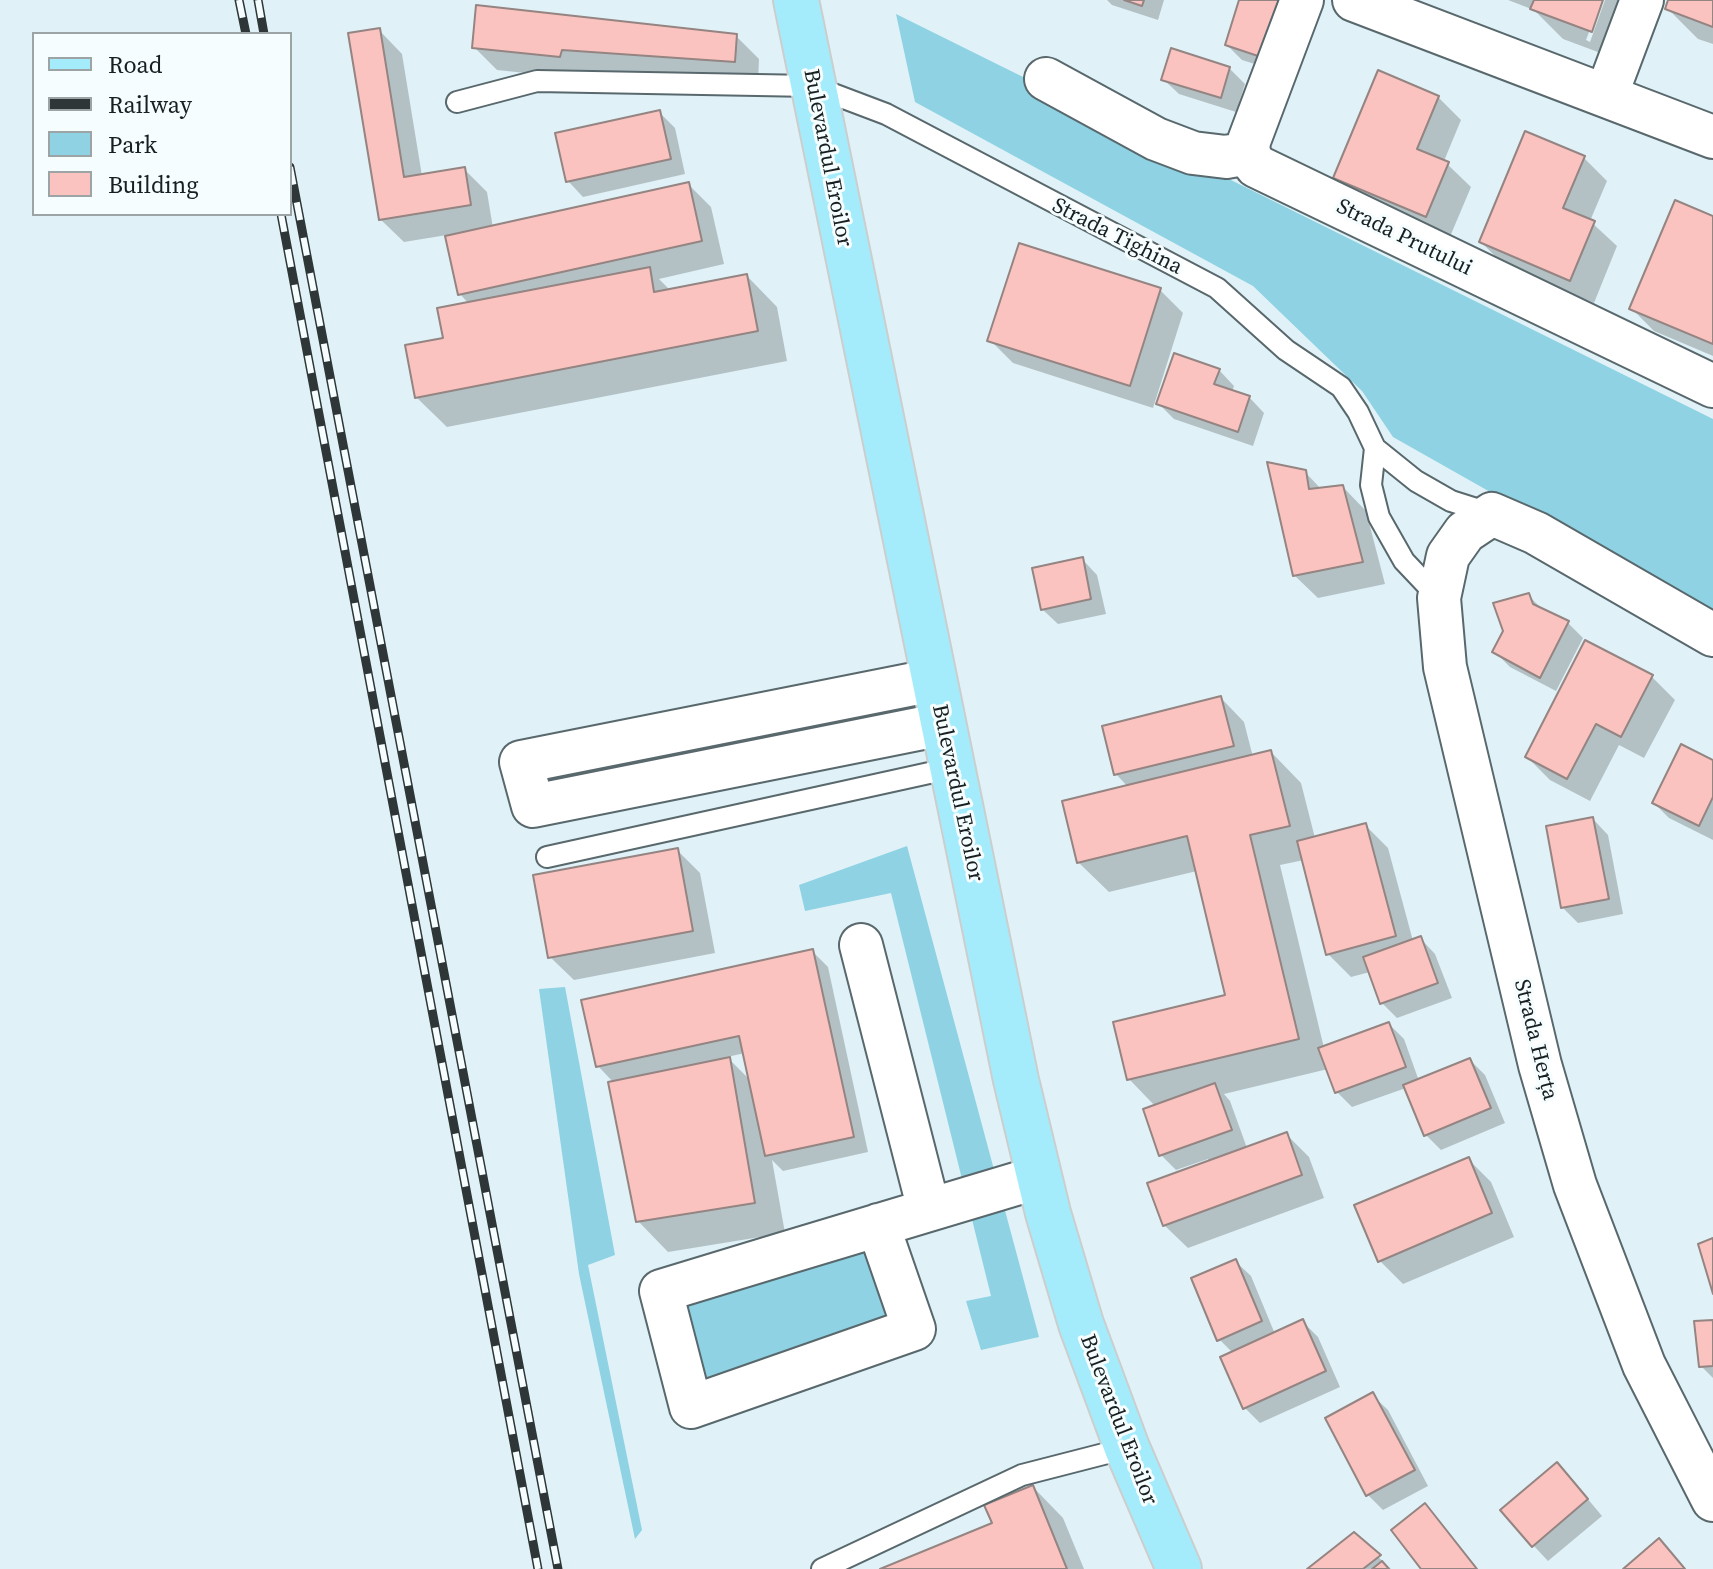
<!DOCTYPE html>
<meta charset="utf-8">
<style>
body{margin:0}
#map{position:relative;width:1713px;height:1569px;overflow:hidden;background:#e0f2f7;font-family:"Source Serif 4",serif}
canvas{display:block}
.legend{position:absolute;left:32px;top:32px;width:260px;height:184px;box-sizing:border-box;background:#f6fdff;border:2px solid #9da4a6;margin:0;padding:10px 14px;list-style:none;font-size:24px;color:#181f21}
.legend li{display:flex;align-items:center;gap:16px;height:40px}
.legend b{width:40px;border:2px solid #9da4a6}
</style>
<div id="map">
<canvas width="1713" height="1569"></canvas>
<ul class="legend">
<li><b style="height:10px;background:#a4ecfc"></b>Road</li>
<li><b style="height:10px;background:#2e3638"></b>Railway</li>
<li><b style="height:22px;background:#8ed2e3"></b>Park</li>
<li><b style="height:22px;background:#fac3bf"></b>Building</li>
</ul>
</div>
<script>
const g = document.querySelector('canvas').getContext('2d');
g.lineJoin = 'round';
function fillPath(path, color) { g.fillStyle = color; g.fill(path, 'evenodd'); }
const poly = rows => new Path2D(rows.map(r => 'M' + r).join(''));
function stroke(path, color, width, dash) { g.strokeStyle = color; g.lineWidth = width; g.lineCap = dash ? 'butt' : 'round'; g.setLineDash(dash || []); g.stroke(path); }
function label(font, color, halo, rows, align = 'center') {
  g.font = font + ' "Source Serif 4",serif'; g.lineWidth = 6; g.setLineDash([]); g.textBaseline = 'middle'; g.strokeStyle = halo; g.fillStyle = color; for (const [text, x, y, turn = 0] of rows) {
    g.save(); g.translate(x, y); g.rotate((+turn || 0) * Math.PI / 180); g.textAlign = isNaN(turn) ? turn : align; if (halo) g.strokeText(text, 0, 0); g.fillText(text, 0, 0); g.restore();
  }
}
const green = poly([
 [896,14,1713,419,1713,618,1393,437,1362,391,1253,286,915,102],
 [907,846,1039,1337,981,1350,966,1301,991,1296,891,893,805,911,799,885],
 [565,987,615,1255,588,1265,642,1530,635,1539,579,1274,539,989],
 [871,1244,895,1323,700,1386,680,1301]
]);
const shadow = poly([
 [1107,0,1164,0,1158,20,1112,5],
 [1241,0,1283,73,1242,60,1227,45],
 [1508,0,1601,0,1586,40,1590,42,1605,0,1640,0,1622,61,1563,39,1534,10],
 [1671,0,1713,0,1713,44,1698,39,1667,8],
 [379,30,402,54,422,176,464,169,487,192,493,228,688,184,711,207,724,264,659,279,671,291,747,276,777,307,787,361,447,427,416,397,445,339,469,304,460,294,447,235,404,242,380,219],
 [736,36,759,59,758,84,583,79,497,70,474,47],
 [1229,68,1245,84,1236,112,1179,94,1163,79],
 [1438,97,1461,120,1444,161,1471,187,1449,239,1359,201,1336,178],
 [659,112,675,128,685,174,583,197,568,181],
 [1584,158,1607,181,1590,221,1617,246,1594,303,1504,265,1481,242],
 [1713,219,1713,356,1654,331,1631,308],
 [1160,290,1183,313,1153,408,1013,363,990,340],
 [1219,370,1234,386,1232,392,1249,397,1264,413,1253,446,1174,419,1159,404],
 [1305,472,1322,490,1343,487,1366,511,1385,584,1318,598,1294,575],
 [1082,559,1097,575,1106,614,1058,624,1042,609],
 [1528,595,1544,611,1568,623,1583,638,1556,691,1510,667,1494,651],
 [1652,677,1675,700,1644,758,1619,745,1590,801,1550,780,1527,757],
 [1221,698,1244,722,1253,757,1271,752,1301,783,1315,838,1365,825,1388,848,1413,941,1420,938,1435,954,1452,998,1397,1018,1382,1003,1370,972,1351,977,1328,954,1304,860,1280,865,1324,1048,1389,1024,1404,1039,1419,1081,1470,1060,1485,1075,1505,1123,1441,1150,1426,1135,1406,1088,1352,1107,1337,1092,1328,1069,1224,1094,1230,1101,1247,1148,1286,1134,1309,1157,1324,1198,1188,1248,1164,1225,1209,1162,1208,1159,1176,1170,1160,1154,1156,1107,1129,1079,1227,997,1197,871,1109,892,1078,862,1128,787,1116,774],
 [715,737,730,752,560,793,554,772],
 [1713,762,1713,840,1669,818,1654,803],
 [1593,819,1608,835,1623,914,1578,923,1562,907],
 [677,850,700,873,715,953,574,980,550,957],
 [812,951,828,967,868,1152,783,1171,772,1160,785,1233,668,1252,638,1221,614,1083,598,1066],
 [745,1053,751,1081,727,1057],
 [1468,1159,1491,1182,1514,1237,1403,1284,1380,1261],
 [1235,1261,1251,1276,1275,1334,1303,1322,1318,1337,1340,1387,1260,1423,1245,1408,1233,1353,1219,1339],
 [1713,1322,1713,1378,1701,1366],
 [1372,1395,1388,1410,1428,1486,1383,1510,1368,1495],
 [1572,1480,1602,1516,1548,1561,1533,1545],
 [1033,1487,1063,1518,1084,1569,885,1569,994,1524],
 [1425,1506,1440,1521,1478,1569,1424,1569],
 [1354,1534,1391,1569,1310,1569]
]);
const building = poly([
 [1124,0,1144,0,1142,6,1124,0],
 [1239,0,1287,0,1267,59,1225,45,1239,0],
 [1534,0,1603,0,1592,32,1530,9,1534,0],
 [1668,0,1713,0,1713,27,1665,9,1668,0],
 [476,5,737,34,735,62,562,50,560,57,472,48,476,5],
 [380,28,404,177,465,167,471,205,379,220,348,33,380,28],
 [1171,48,1230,67,1221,98,1161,80,1171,48],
 [1378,70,1439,96,1417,149,1449,162,1426,217,1333,178,1378,70],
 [660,110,671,159,566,182,555,133,660,110],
 [1525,131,1585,156,1563,208,1595,221,1570,281,1479,242,1525,131],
 [689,182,702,241,458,295,445,236,689,182],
 [1675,200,1713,216,1713,344,1629,309,1675,200],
 [1019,243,1161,288,1130,386,987,341,1019,243],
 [650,267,654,292,747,274,758,331,415,398,405,345,443,338,437,308,650,267],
 [1174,353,1220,369,1214,384,1250,396,1238,432,1156,404,1174,353],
 [1267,462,1306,470,1309,489,1343,485,1363,562,1293,576,1267,462],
 [1083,557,1091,599,1041,610,1032,568,1083,557],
 [1529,593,1533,604,1569,621,1540,678,1492,652,1503,631,1493,603,1529,593],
 [1585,640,1653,675,1621,737,1596,724,1567,779,1525,757,1585,640],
 [1221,696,1234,746,1114,775,1102,726,1221,696],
 [1681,744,1713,760,1713,797,1699,826,1652,803,1681,744],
 [1271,750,1290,826,1250,835,1299,1039,1127,1080,1113,1022,1225,995,1187,836,1077,863,1062,801,1271,750],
 [1593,817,1609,899,1561,908,1546,826,1593,817],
 [1366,823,1396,936,1326,955,1297,841,1366,823],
 [678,848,693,931,548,958,533,875,678,848],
 [1421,936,1438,983,1380,1004,1363,957,1421,936],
 [813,949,854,1137,765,1156,739,1036,596,1067,581,1000,813,949],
 [1389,1022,1406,1067,1335,1093,1318,1048,1389,1022],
 [730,1057,755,1203,636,1222,608,1082,730,1057],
 [1470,1058,1491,1108,1424,1136,1403,1085,1470,1058],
 [1215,1083,1232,1130,1159,1156,1143,1109,1215,1083],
 [1287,1132,1302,1175,1163,1226,1147,1183,1287,1132],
 [1469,1157,1492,1213,1378,1262,1354,1205,1469,1157],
 [1713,1238,1713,1294,1698,1244,1713,1238],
 [1236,1259,1262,1321,1217,1341,1191,1278,1236,1259],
 [1303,1319,1326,1371,1243,1409,1220,1357,1303,1319],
 [1713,1320,1713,1366,1699,1367,1694,1321,1713,1320],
 [1373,1392,1415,1470,1366,1496,1325,1418,1373,1392],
 [1557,1462,1588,1499,1532,1547,1500,1510,1557,1462],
 [1033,1485,1067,1569,880,1569,992,1523,984,1505,1033,1485],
 [1425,1503,1477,1569,1421,1569,1391,1530,1425,1503],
 [1354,1532,1381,1555,1363,1569,1307,1569,1354,1532],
 [1659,1538,1685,1569,1623,1569,1659,1538],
 [1382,1561,1389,1569,1372,1569,1382,1561]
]);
const service = poly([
 [457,102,537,81,812,86,886,114,1217,288,1286,350,1341,387,1358,412,1375,448,1416,481,1451,501,1492,514],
 [1375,448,1371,485,1379,517,1404,561,1439,598],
 [547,857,952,768],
 [822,1569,1022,1475,1127,1448]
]);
const minor = poly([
 [1302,0,1249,141,1248,153,1256,166,1713,386],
 [1354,0,1713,137],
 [1046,79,1156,139,1193,153,1226,157,1248,153],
 [1606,96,1642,0],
 [1713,635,1536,533,1492,514,1465,532,1448,556,1439,598,1445,667,1540,1065,1575,1185,1644,1365,1713,1500],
 [934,680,521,762,533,806,943,724],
 [861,945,929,1210],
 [878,1225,914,1329,691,1407,661,1291,786,1253,929,1210,1039,1177]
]);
const primary = poly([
 [796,0,1016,1080,1048,1213,1081,1324,1127,1448,1179,1569]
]);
const rail = poly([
 [239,0,246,34],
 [258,0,264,34],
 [290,167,558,1569],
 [281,214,538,1569]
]);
const streetNames = [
 ["Bulevardul Eroilor",827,158,79],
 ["Strada Tighina",1117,237,27],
 ["Strada Prutului",1404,238,26],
 ["Bulevardul Eroilor",957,793,78],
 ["Strada Herța",1535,1040,76],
 ["Bulevardul Eroilor",1118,1420,69]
];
fillPath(green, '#8ed2e3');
fillPath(shadow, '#0003');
fillPath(building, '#fac3bf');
stroke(building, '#948482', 2);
stroke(service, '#58686c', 24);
stroke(minor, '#58686c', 46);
stroke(primary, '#cccece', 48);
stroke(service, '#fff', 20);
stroke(minor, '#fff', 42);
stroke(primary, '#a4ecfc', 44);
stroke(rail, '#2e3638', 9);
stroke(rail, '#f6fdff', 6, [18]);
label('22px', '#181f21', '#f6fdff', streetNames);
</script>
